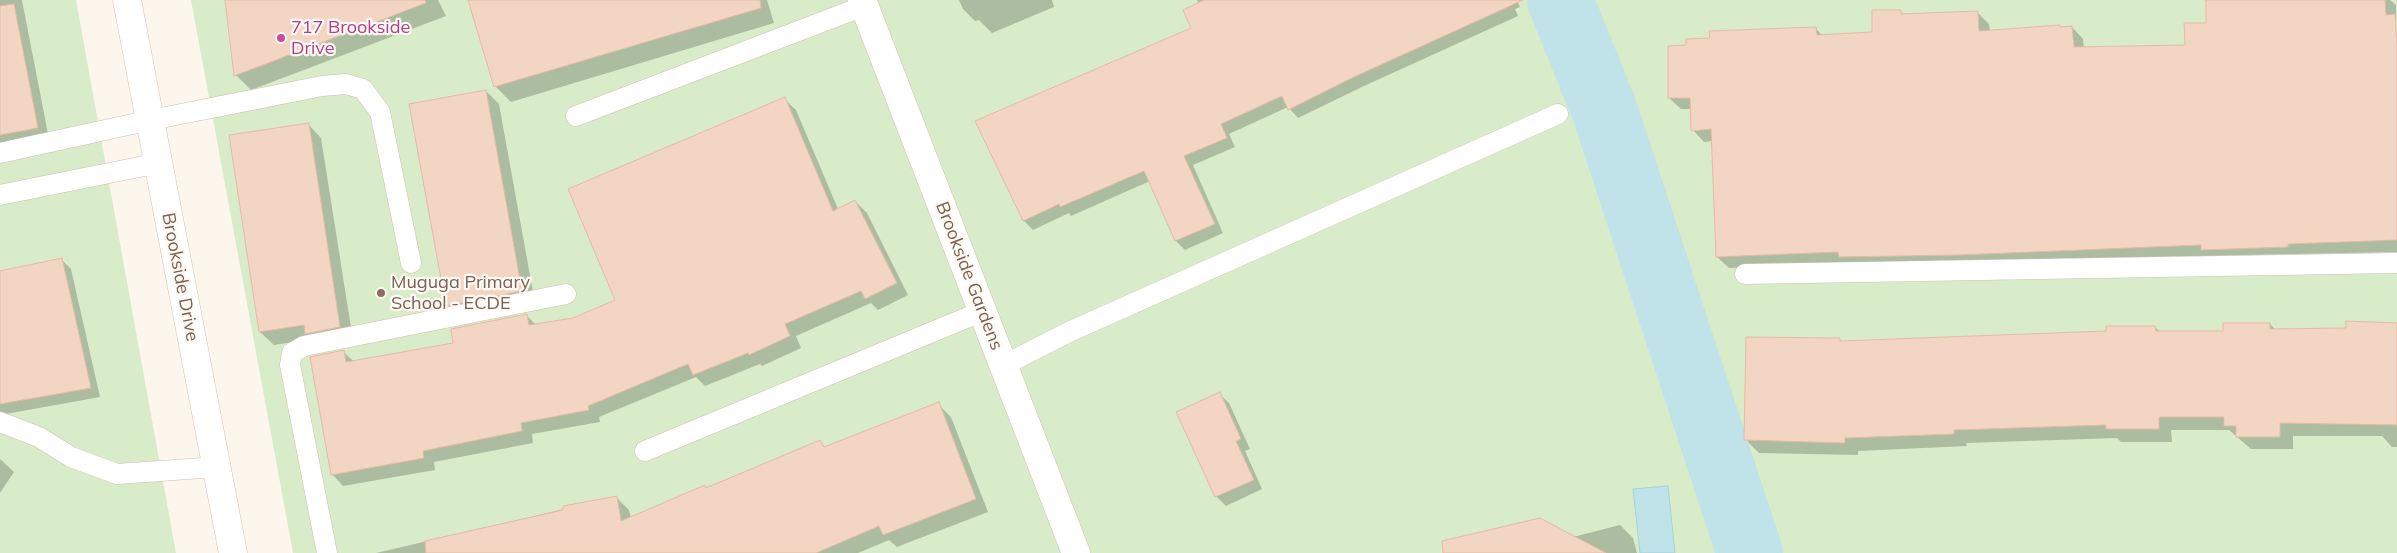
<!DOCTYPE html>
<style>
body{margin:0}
canvas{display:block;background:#fdf6ec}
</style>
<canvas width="2397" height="553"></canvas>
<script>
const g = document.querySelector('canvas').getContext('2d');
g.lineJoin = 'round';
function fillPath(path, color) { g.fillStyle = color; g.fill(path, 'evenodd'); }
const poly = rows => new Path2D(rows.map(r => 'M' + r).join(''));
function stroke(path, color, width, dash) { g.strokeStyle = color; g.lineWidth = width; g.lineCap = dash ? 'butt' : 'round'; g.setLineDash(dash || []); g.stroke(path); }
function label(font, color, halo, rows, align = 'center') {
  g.font = font + ' Mulish,sans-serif'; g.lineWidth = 4.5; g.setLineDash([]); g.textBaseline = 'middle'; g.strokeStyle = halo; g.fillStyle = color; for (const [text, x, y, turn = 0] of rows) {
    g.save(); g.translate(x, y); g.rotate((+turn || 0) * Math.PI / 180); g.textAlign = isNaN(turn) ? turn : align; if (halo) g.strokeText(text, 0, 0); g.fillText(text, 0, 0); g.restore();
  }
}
const green = poly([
 [0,0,76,0,176,553,0,553],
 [191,0,2397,0,2397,553,293,553]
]);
const water = poly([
 [1668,486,1675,553,1640,553,1633,489,1668,486]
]);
const shadow = poly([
 [0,0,22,0,49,139,0,148],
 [226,0,438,0,446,16,251,90,236,75],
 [767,0,774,23,511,102,496,87,470,1],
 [959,0,1052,0,1054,7,992,33,979,20,975,21,963,9],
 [1197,0,1517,0,1520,7,1515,9,1518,16,1364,86,1298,118,1288,107,1229,134,1235,147,1193,165,1223,233,1185,250,1176,241,1150,181,1071,216,1069,213,1033,230,1024,221,977,121,1192,29,1199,4],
 [2277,0,2390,0,2396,5,2397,252,1847,263,1729,268,1717,257,1712,141,1704,142,1693,130,1691,109,1681,109,1669,98,1815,28,1823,36,1874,33,1900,11,1905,16,1978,13,1989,24,1990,31,2059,26,2062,28,2072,27,2083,39,2084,48,2186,46,2207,24],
 [486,91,499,104,535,303,461,318,447,305],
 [784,99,796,110,838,209,855,201,867,213,908,295,878,310,871,303,796,336,801,348,762,366,760,364,705,386,696,377,599,417,600,422,532,434,533,443,434,462,435,470,343,486,332,474,344,352,354,362,455,344,526,315,536,325,573,319,617,301],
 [308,124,321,138,353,340,312,339,274,345,260,332],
 [61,259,71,269,100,397,0,415,0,272],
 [2270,324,2276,330,2347,329,2397,324,2397,447,2392,447,2382,436,2293,436,2293,449,2251,449,2229,430,2171,430,2172,442,2121,442,2117,438,1966,443,1967,446,1858,451,1858,455,1759,453,1746,440,1839,340,1842,342,2107,332,2155,327,2160,332,2225,332],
 [1219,394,1229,403,1250,449,1245,451,1262,489,1226,506,1216,496,1178,413],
 [938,404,951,417,988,512,897,547,889,540,858,553,376,553,616,497,629,510,631,518,820,441,826,448],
 [0,459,14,472,0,493],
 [1620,525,1633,538,1637,553,1475,553,1573,537]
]);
const river = poly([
 [1560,0,1604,109,1750,553]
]);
const building = poly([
 [225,0,425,0,426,3,234,76,225,0],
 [468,0,760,0,761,8,494,87,468,0],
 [1204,0,1523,0,1354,77,1288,110,1282,96,1221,124,1227,138,1184,156,1215,224,1175,241,1144,171,1060,207,1059,204,1023,221,975,121,1191,28,1183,10,1204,0],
 [2206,0,2385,0,2386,15,2395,14,2397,46,2397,240,2288,244,2288,247,2201,250,2201,245,1959,255,1839,257,1838,252,1716,257,1711,129,1691,131,1690,98,1668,98,1668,46,1686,45,1686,39,1710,38,1709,31,1816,27,1817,35,1872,32,1872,10,1901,10,1901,14,1978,11,1979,31,2060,25,2060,27,2072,26,2074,47,2185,45,2184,23,2206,23,2206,0],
 [14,4,38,128,0,135,0,6,14,4],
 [486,90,522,291,446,306,409,104,486,90],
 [785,97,833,211,855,200,897,283,865,299,861,291,785,324,790,336,749,355,748,353,693,375,688,364,588,406,589,410,521,423,522,431,423,451,424,458,331,475,310,357,344,350,346,362,453,343,451,329,527,314,529,325,573,318,615,300,568,189,785,97],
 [309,123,340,327,305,334,304,325,259,332,229,135,309,123],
 [62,258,91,388,0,404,0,271,62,258],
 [2346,321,2397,323,2397,425,2280,423,2280,437,2236,437,2236,426,2224,426,2224,417,2159,417,2159,429,2106,429,2106,425,1954,430,1954,434,1845,438,1845,443,1744,440,1746,337,1840,338,1840,341,2106,331,2106,326,2155,326,2156,331,2223,331,2223,323,2270,323,2270,329,2346,328,2346,321],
 [1220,392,1241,439,1236,441,1254,480,1215,497,1176,412,1220,392],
 [939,402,976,499,883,535,879,526,816,553,426,553,425,541,563,510,563,506,617,496,621,521,705,485,706,488,820,440,824,447,939,402],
 [1540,518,1606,553,1443,553,1442,541,1540,518]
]);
const lane = poly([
 [576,116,864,6],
 [0,153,151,120,322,86,346,84,363,89,380,112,411,263],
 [0,195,159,163],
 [1745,274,2397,263],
 [1004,365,1071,331,1558,114],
 [0,422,39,437,71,457,117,474,217,467],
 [645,451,983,311],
 [327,553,290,365,292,353,304,346,566,294]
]);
const secondary = poly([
 [127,0,233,553],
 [862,0,1076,553]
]);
const markers = [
 [281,38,5,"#d1479c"],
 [381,293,5,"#8d6e63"]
];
const hotelNames = [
 ["717 Brookside",291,28],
 ["Drive",291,49]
];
const streetNames = [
 ["Brookside Gardens",969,276,69],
 ["Brookside Drive",180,277,79]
];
const educationNames = [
 ["Muguga Primary",391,283],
 ["School - ECDE",391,304]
];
fillPath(green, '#d8ecc9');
fillPath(water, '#bfe3e8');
stroke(water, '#a5d3da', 1);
fillPath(shadow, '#0003');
stroke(river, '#bfe3e8', 66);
fillPath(building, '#f3d5c3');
stroke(building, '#e6bba3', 1);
stroke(lane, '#d1beb0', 21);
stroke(secondary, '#d6c0b0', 29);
stroke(lane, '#fff', 20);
stroke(secondary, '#fff', 28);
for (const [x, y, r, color] of markers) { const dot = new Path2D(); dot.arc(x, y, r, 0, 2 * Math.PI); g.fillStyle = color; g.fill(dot); stroke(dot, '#fffaf3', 2); }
label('18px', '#b23c85', '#fffaf3', hotelNames, 'left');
label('18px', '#7a5c4d', '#fffaf3', streetNames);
label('18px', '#785e54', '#fffaf3', educationNames, 'left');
</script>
